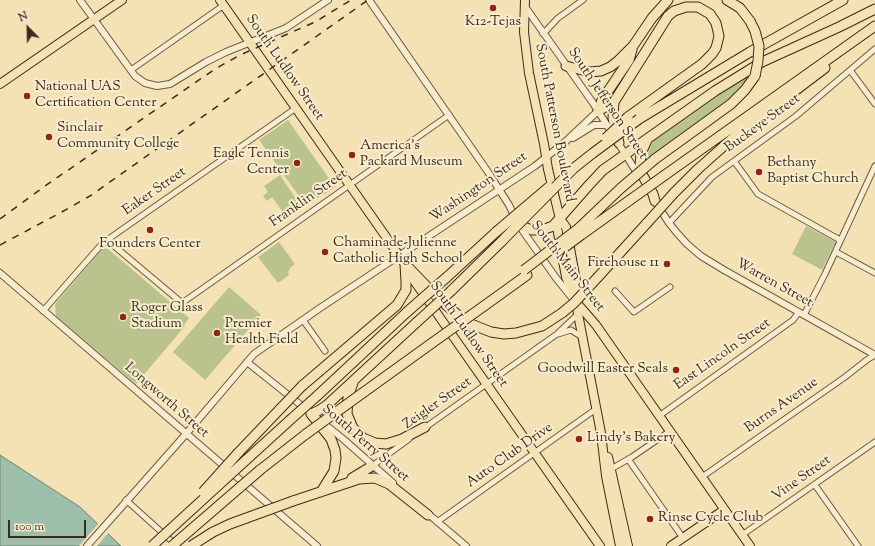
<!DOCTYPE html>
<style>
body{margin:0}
#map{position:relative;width:875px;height:546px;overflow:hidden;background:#f4e2b5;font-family:"Sorts Mill Goudy",serif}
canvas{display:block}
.north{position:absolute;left:8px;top:8px;width:40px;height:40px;-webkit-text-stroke:3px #f8eccf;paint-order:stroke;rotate:337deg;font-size:11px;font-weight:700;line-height:16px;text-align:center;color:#3b2b1b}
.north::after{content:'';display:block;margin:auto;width:14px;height:18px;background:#3b2b1b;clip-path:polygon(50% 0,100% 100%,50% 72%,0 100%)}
.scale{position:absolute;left:8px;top:520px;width:78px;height:18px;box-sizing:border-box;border:2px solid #3b2b1b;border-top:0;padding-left:5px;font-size:12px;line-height:14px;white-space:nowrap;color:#3b2b1b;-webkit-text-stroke:3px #f8eccf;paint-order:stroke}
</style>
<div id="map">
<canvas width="875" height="546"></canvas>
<div class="north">N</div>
<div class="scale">100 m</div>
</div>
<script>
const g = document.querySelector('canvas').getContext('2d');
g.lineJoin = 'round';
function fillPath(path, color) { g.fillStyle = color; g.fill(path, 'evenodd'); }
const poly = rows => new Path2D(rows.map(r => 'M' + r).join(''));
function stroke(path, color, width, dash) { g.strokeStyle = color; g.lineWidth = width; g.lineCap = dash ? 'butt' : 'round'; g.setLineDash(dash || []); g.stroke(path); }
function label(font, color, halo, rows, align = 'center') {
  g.font = font + ' "Sorts Mill Goudy",serif'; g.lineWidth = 4; g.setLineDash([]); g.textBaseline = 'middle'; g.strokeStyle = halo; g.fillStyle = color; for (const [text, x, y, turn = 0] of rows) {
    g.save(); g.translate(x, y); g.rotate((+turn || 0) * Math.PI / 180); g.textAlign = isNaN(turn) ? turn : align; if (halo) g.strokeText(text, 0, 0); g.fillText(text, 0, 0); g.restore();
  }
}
const green = poly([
 [749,76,744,85,728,100,646,161,646,153,653,141,664,132,706,102],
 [288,120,335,187,306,206,259,140],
 [280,175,302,208,287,218,272,197,267,201,263,196,268,192,264,186],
 [806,226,836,242,822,270,792,254],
 [279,242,295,264,290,268,288,272,289,275,278,283,258,257],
 [103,248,108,249,189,318,184,325,185,326,136,384,56,316,55,304],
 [229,287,261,315,205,380,173,352]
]);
const water = poly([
 [0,455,80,507,121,546,0,546,0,455]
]);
const pier = poly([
 [99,523,109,532,97,546,79,546]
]);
const minor = poly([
 [543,34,558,18,583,0],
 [131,70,224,5],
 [850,70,875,104],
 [734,161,758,194,840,240],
 [669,223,712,177,796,116,875,49],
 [107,240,182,303,449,115],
 [836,252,875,273],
 [615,291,633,311,634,312,670,287],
 [43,311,101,245,107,240,296,108],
 [804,315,825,274,875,166],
 [303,320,325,351],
 [558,334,571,330,582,337],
 [659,416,793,320,799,312],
 [423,429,557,334,578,314],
 [628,459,683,538],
 [372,466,409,439],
 [611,469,632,457,670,431],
 [702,477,845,377,868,359,875,355],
 [815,485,858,546],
 [126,500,176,545],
 [437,522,596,409],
 [742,535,875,442]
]);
const tertiary = poly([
 [80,0,135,76,145,83,157,86,170,84,206,62,226,52,286,28,328,0],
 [369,0,488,172,509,205,518,224,556,278,573,299],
 [526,8,593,103,639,176],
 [573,138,594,125,607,125],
 [653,198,669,223,677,233,687,244,701,256,724,270,875,355],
 [0,273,317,546],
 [247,362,342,438,393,483],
 [426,512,466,546],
 [87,546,186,434,254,354,320,308,535,166,564,143,598,111]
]);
const primary = poly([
 [220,0,405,264,415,282,600,546],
 [525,0,524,32,529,73,544,144,548,169,560,219,566,227,569,243,577,286,576,302,578,314,601,433,606,476,620,546],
 [0,84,122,0],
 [560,219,557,227,566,277,576,302,596,325,750,546],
 [608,457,628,546],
 [671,546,724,510]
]);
const motorway = poly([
 [727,0,740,8,750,21],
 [566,66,590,72,601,71,610,67,618,61,633,46,652,18,668,0],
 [614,102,613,118,619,143],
 [598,111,614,102,668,16,674,11,686,7,698,7,710,14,716,23,719,36,716,48,712,54,702,64,628,117],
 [598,111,602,100,629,60,632,50],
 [639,119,750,52,843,0],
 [647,140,641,153,640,166,643,176,653,194,655,201],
 [655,159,731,104,745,90,755,76],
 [574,168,593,153],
 [665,175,875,26],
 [674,193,698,169,734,137,825,68],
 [518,224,531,230,542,230,553,226,589,185,603,170,715,91,762,62,839,27,875,9],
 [579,228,621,188],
 [581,235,630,200],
 [405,264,437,297,460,317],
 [447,277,496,232],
 [598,277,647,223],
 [451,291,502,241],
 [484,306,527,275],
 [471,324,491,332,504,334,516,333,542,326,562,313],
 [353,383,348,397,347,414,353,428,363,438,375,443,386,444,402,439,425,427],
 [302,386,397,305,406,290,406,282,405,264],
 [364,392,432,343],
 [317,396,407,312],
 [238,453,280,409],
 [245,461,290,420],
 [260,470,306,434],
 [352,478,372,466],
 [321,492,334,471,336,458,335,450,331,439,311,414,318,411,327,405,417,322],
 [293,501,359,479,375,478,389,484,428,515]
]);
const rail = poly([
 [0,219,45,186,215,69,240,55,315,22,351,0],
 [0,245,60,213,90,196,368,0]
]);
const motorwayBridge = poly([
 [750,21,755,31,759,46,758,61,755,76],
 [606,138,628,117],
 [593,153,639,119],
 [621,188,655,159],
 [630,200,665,175],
 [647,223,674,193],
 [496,232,549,187],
 [502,241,574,168],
 [565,247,581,235],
 [524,270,579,228],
 [407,312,447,277],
 [562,313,574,303,598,277],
 [417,322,451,291],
 [432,343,484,306],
 [280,409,302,386],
 [290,420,317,396],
 [306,434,364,392],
 [203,492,238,453],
 [152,546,245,461],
 [172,546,260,470],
 [191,546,213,532,230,524,293,501]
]);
const markers = [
 [493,8,4,"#8f2418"],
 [27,96,4,"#8f2418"],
 [49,137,4,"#8f2418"],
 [352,155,4,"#8f2418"],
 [297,163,4,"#8f2418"],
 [759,172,4,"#8f2418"],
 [150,230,4,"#8f2418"],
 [325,252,4,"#8f2418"],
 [667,264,4,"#8f2418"],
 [123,317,4,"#8f2418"],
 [217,333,4,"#8f2418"],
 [676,370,4,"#8f2418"],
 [579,439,4,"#8f2418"],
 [650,519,4,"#8f2418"]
];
const poiNames = [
 ["K12-Tejas",493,23,"center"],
 ["National UAS",35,88],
 ["Certification Center",35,104],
 ["Sinclair",57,129],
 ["Community College",57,145],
 ["America's",360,147],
 ["Packard Museum",360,163],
 ["Eagle Tennis",289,155,"right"],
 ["Center",289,171,"right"],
 ["Bethany",767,164],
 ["Baptist Church",767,180],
 ["Chaminade-Julienne",333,244],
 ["Catholic High School",333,260],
 ["Founders Center",150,245,"center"],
 ["Firehouse 11",659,264,"right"],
 ["Roger Glass",131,309],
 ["Stadium",131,325],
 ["Premier",225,325],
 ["Health Field",225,341],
 ["Goodwill Easter Seals",668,370,"right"],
 ["Lindy's Bakery",587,439],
 ["Rinse Cycle Club",658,519]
];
const streetNames = [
 ["South Ludlow Street",284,68,55],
 ["South Jefferson Street",607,104,56],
 ["South Patterson Boulevard",554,123,79],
 ["Buckeye Street",763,124,-36],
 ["Washington Street",479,188,-34],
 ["Eaker Street",155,192,-35],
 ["Franklin Street",309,199,-35],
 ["South Main Street",567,267,52],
 ["Warren Street",774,284,29],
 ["South Ludlow Street",468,335,55],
 ["East Lincoln Street",723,355,-35],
 ["Longworth Street",166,401,41],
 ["Zeigler Street",438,404,-35],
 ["Burns Avenue",782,406,-35],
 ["South Perry Street",365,444,41],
 ["Auto Club Drive",510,456,-35],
 ["Vine Street",802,479,-35]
];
fillPath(green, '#bac38e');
fillPath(water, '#9cbeaa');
stroke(water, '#758371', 1);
fillPath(pier, '#f4e2b5');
stroke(minor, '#695942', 7);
stroke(tertiary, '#695942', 8);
stroke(primary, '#3b2b1b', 10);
stroke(motorway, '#3b2b1b', 11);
stroke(minor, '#f8eccf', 5);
stroke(tertiary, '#f8eccf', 6);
stroke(primary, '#f4e2b5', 8);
stroke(motorway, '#f4e2b5', 9);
stroke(rail, '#3b2b1b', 1.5, [7, 7]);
stroke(motorwayBridge, '#3b2b1b', 11, []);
stroke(motorwayBridge, '#f4e2b5', 9);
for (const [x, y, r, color] of markers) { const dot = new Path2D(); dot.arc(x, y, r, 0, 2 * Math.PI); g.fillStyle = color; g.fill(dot); stroke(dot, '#f8eccf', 1.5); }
label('14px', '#3b2b1b', '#f8eccf', poiNames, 'left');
label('14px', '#3b2b1b', '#f8eccf', streetNames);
</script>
